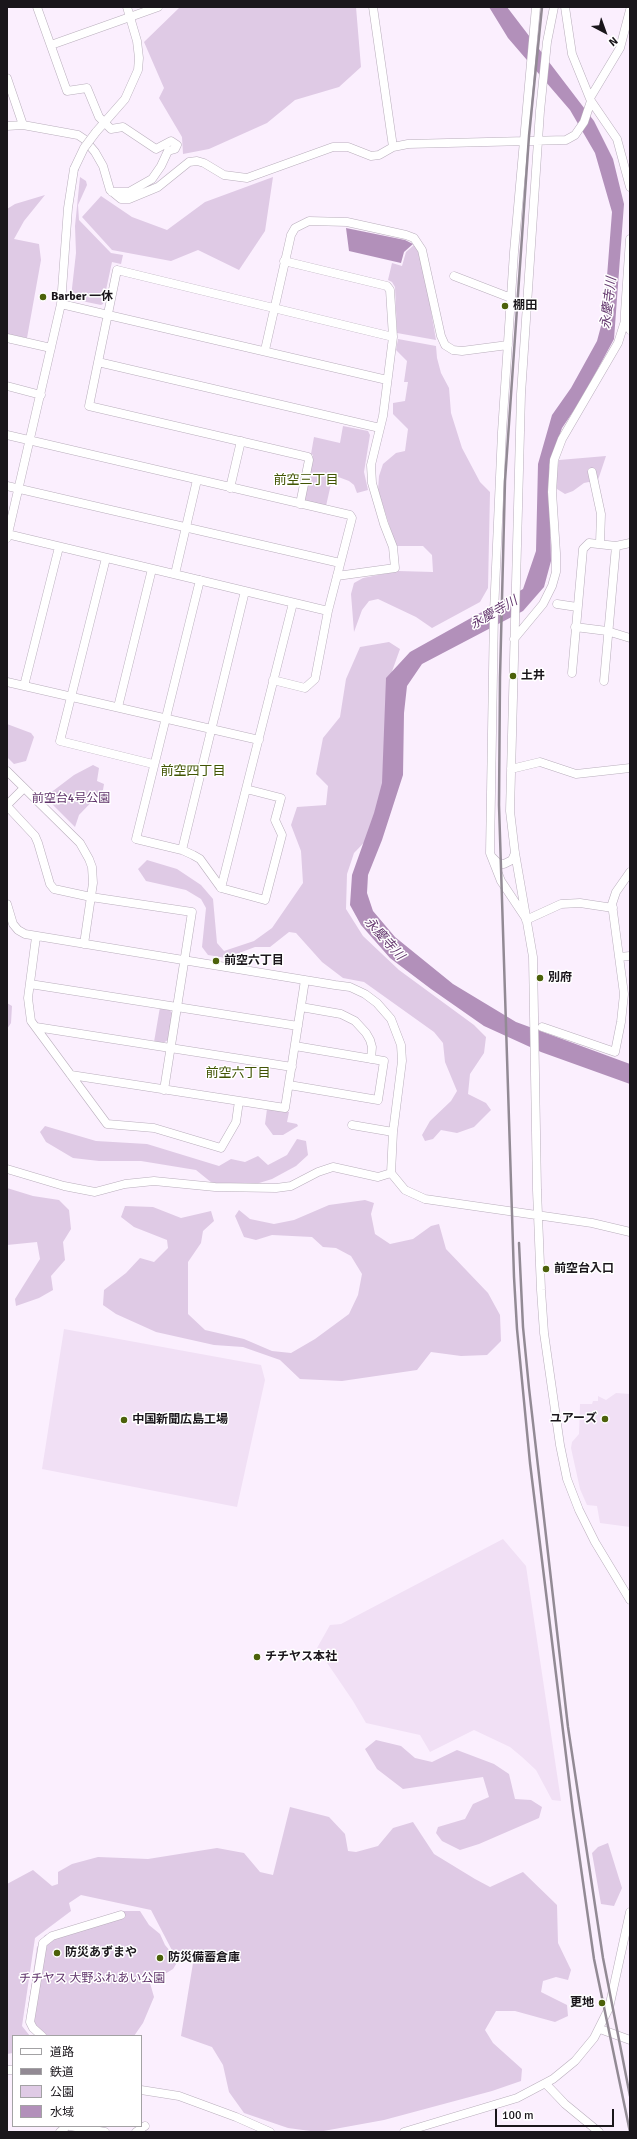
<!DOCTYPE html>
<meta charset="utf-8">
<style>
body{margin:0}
#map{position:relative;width:637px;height:2139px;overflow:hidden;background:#fbeffe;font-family:Signika,"Noto Sans JP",sans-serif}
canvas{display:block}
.frame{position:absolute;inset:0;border:8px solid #1a161b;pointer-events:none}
.legend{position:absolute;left:12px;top:2035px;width:130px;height:92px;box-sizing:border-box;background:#fff;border:1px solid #a3a2a4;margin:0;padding:5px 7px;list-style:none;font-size:12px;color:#1a161b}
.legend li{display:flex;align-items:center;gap:8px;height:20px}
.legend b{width:20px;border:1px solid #a3a2a4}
.north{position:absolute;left:585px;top:12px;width:40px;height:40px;-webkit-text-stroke:3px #fff;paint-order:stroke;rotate:139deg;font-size:11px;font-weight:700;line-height:16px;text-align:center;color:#1a161b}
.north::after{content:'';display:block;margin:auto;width:14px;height:18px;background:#1a161b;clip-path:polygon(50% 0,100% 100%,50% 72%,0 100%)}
.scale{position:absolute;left:495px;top:2109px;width:119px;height:18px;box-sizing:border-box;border:2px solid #1a161b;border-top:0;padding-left:5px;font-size:12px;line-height:14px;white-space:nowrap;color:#1a161b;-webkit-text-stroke:3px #fff;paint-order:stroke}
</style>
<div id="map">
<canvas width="637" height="2139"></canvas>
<div class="frame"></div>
<ul class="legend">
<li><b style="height:5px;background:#fff"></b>道路</li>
<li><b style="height:5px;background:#928a94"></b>鉄道</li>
<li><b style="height:11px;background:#dfcae5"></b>公園</li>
<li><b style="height:11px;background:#b290ba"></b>水域</li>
</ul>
<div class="north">N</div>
<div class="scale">100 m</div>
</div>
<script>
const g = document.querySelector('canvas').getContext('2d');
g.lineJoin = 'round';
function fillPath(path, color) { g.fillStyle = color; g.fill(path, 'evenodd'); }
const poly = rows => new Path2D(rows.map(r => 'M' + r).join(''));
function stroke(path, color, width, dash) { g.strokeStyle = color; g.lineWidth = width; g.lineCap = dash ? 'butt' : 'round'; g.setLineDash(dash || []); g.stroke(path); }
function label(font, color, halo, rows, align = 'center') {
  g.font = font + ' Signika,"Noto Sans JP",sans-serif'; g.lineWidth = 3; g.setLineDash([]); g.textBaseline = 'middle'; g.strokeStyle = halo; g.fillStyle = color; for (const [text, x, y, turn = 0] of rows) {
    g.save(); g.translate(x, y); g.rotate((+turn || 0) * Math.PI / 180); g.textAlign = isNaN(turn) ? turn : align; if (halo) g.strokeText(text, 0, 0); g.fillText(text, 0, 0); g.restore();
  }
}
const built = poly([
 [64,1329,261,1365,265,1380,237,1507,42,1469],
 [616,1393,630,1394,630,1527,600,1523,597,1506,587,1505,580,1489,571,1448,572,1442,579,1434,580,1404,592,1404,593,1401,598,1401,598,1396,606,1400],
 [503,1539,526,1566,561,1801,552,1800,536,1770,522,1757,510,1747,474,1730,430,1752,420,1735,366,1723,353,1701,317,1648,330,1625,341,1624]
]);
const green = poly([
 [180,7,356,7,361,67,339,87,295,100,267,123,209,149,183,154,182,137,159,98,164,88,144,42],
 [80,177,86,181,87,185,78,205,79,220,111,253,123,255,121,264,112,262,103,304,101,305,72,299,71,297,76,253,75,226],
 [273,177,265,231,239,270,198,250,171,261,112,250,82,217,101,196,132,217,167,230,205,202],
 [45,195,24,221,14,239,39,244,41,260,27,338,7,334,7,209,15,204],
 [414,245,417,246,421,252,436,340,397,333,395,287,392,282,388,280,392,263,402,266,406,252],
 [398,339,436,346,437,358,441,373,449,388,451,413,462,448,480,482,490,492,488,588,480,602,432,628,416,617,378,599,369,601,362,610,354,632,351,594,354,583,363,578,398,571,433,572,432,555,423,546,396,546,378,490,379,476,383,464,396,453,405,451,408,429,393,414,393,403,405,401,408,382,404,382,407,361,396,350],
 [343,426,368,431,370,435,364,472,368,490,357,493,354,485,349,481,333,475,326,506,303,501,313,455,311,454,314,437,340,443],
 [606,456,598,480,584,483,573,491,565,494,557,489,555,482,559,460],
 [389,642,400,649,390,677,381,825,354,853,347,874,346,909,363,936,399,970,474,1025,486,1037,484,1053,470,1074,468,1094,486,1103,491,1110,474,1127,457,1133,441,1130,433,1139,425,1141,422,1135,430,1121,451,1101,457,1091,445,1062,443,1043,434,1032,364,982,343,978,322,962,296,933,289,932,270,947,255,947,226,958,208,955,202,947,206,908,201,899,186,890,146,881,138,869,147,860,177,869,201,885,213,899,217,943,224,951,254,941,272,928,303,883,301,851,291,825,297,807,326,805,328,786,316,774,323,738,340,717,346,679,360,647],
 [7,724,31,733,34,737,26,761,14,764,7,757],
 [93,765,99,768,97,781,104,784,103,790,79,815,75,827,45,797,74,775],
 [7,1003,12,1006,11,1023,7,1029],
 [160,1007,168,1008,172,1013,168,1040,163,1043,154,1042],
 [267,1109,289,1112,287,1122,297,1124,298,1126,283,1135,273,1135,265,1124],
 [45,1126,96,1141,147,1144,219,1166,231,1159,245,1162,258,1156,268,1165,287,1155,297,1139,306,1141,308,1155,296,1166,272,1179,256,1184,212,1183,196,1170,141,1161,99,1161,73,1158,46,1142,40,1132],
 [7,1188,33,1196,59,1200,69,1210,71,1229,63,1242,65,1260,51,1276,53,1290,39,1298,16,1306,15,1299,40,1259,37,1242,7,1245],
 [365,1200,374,1203,371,1214,375,1234,390,1244,413,1239,431,1226,439,1224,446,1249,488,1293,500,1315,501,1341,487,1355,461,1356,431,1352,417,1370,342,1381,300,1379,280,1360,243,1347,214,1345,156,1332,116,1314,103,1305,104,1290,126,1273,140,1258,154,1262,168,1248,167,1240,134,1227,121,1217,125,1206,153,1207,181,1218,211,1211,214,1221,203,1231,201,1243,188,1262,188,1314,205,1330,244,1339,272,1351,291,1353,315,1339,349,1314,358,1295,362,1274,351,1256,336,1248,323,1247,312,1237,272,1235,256,1240,244,1237,235,1216,239,1210,250,1219,274,1224,294,1220,329,1205],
 [376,1740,401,1746,415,1758,432,1762,457,1750,494,1764,509,1774,515,1799,531,1800,542,1807,539,1818,479,1844,460,1850,442,1841,436,1833,438,1827,465,1819,473,1804,489,1797,483,1777,403,1789,377,1769,365,1749],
 [290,1807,329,1817,345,1834,348,1851,356,1852,378,1846,393,1828,413,1822,434,1854,475,1879,490,1887,523,1872,557,1905,558,1943,571,1970,568,1980,556,1977,543,1981,541,1992,567,2005,568,2016,555,2022,515,2011,496,2011,485,2030,493,2043,522,2069,521,2081,492,2091,384,2120,318,2132,288,2128,244,2113,229,2092,223,2065,212,2047,181,2036,194,1957,177,1959,178,1961,173,1969,150,1983,154,1997,143,2023,134,2036,35,2036,27,2022,27,2015,37,1947,45,1935,120,1911,140,1911,149,1925,160,1934,165,1945,176,1958,151,1910,81,1895,69,1903,71,1911,35,1938,22,2026,30,2036,13,2036,13,2053,7,2054,7,1884,33,1870,52,1886,58,1884,58,1872,72,1864,98,1857,148,1859,217,1848,244,1853,260,1872,273,1875],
 [608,1843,622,1888,614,1906,601,1904,592,1853,598,1847]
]);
const water = poly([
 [489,7,507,7,594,121,613,159,624,204,614,339,581,400,562,428,549,466,551,561,544,587,523,611,422,664,407,686,404,713,403,775,382,840,368,875,367,893,373,911,395,937,453,984,516,1022,630,1064,630,1084,541,1052,484,1026,431,989,390,958,361,925,350,905,352,875,374,813,382,783,386,678,410,652,523,589,536,551,538,464,552,415,571,388,597,341,604,315,612,212,595,153,570,110,508,38],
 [346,228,405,240,413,244,404,252,401,263,349,251]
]);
const minor = poly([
 [37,7,67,91,87,88,99,117,111,129,123,127,156,149,171,141,177,145,175,149,168,151,161,166,152,179,129,192,112,192],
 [373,7,393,147],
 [554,7,547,42,540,111,521,394,510,811,515,853,533,957,537,1190,541,1290,544,1333,560,1445,567,1479,579,1510,595,1542,630,1600],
 [565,7,572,54,591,101,617,139,630,187],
 [51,45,158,7],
 [7,78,23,125],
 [590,98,620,48,630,10],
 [7,126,23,125,78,135,84,139,95,152,103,166,110,190,121,199,129,199,158,187,189,162,197,161,204,163,224,175,247,178,333,147,348,147,371,156,379,155,393,147,408,144,566,140,575,135,584,122,591,101],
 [96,132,125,99,138,70,139,58,137,41,127,7],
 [630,239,625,312,625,321,630,330],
 [284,261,387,286,390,290,393,337,383,416,371,465,372,483,384,524,393,547,395,568,337,576],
 [454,276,511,298],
 [61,304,387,380],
 [7,338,51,348],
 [265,350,291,235,295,228,309,221,347,222,406,235,414,238,422,250,441,336,445,345,453,350,462,351,508,345],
 [98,362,380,428],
 [7,386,41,395],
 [7,435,350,515,352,518,328,611,315,679,305,688,273,680],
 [592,472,601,514,600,543],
 [7,486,340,563],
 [230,488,241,441],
 [300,504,309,460,308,457,89,406,117,270,393,337],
 [7,534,328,611],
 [7,538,61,304,68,208,74,169],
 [106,558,60,741,153,764],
 [175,574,197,480],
 [200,580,136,839,182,850,193,855,200,859,221,888,265,900,282,835,275,820,281,798,246,789],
 [557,604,577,607],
 [575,627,607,631,630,638],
 [514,639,543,604,552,586,556,572,556,553,552,492,554,460,562,439,618,343,625,321],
 [572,673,583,549,589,543,616,546,630,543],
 [604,681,616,546],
 [7,682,259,740],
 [24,686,59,547],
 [118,707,152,569],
 [511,769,540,762,576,774,630,768],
 [7,771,80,843,89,859,92,867,93,883,84,944],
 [7,805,24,788],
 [7,806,35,836,38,843,50,884,54,889,91,897,192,912,164,1090],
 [182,850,245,591],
 [492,857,499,864,504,864,512,860,515,853],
 [221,888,293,603],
 [7,904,13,924,18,930,25,934,335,985,350,987,365,994,377,1003,391,1019,401,1045,402,1061,393,1132,391,1173,405,1190,425,1199,592,1223,630,1232],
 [525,917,501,881,490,853,494,612,502,432,514,252,536,7],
 [526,920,561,904,580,903,613,908],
 [36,937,28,998,31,1021,107,1124,154,1128,221,1148,236,1122,239,1101],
 [619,957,630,956],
 [30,984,298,1026],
 [301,1007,341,1014,355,1021,366,1033,370,1040,372,1047,371,1059],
 [36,1027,292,1067],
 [542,1027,615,1052,621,1022,624,994,612,904,616,892,630,872],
 [71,1075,285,1108,305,980],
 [289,1085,378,1100,384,1061,295,1046],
 [352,1125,393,1132],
 [7,1169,64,1186,95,1192,125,1184,154,1181,215,1187,276,1188,291,1186,318,1172,333,1167,378,1177,391,1173],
 [600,2029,630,2040],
 [42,2036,33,2028,30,2022,43,1943,52,1936,121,1915],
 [7,2070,13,2070],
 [546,2084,565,2104,599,2132],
 [141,2090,179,2096,236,2117,270,2132],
 [70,2126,105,2132],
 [60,2132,67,2126],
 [136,2132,145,2126],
 [404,2132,517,2098,553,2079,575,2061,594,2038,609,2008,630,1912]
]);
const rail = poly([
 [542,7,529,136,505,481,500,677,499,805,514,1277,517,1329,530,1463,573,1812,594,1959,630,2132],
 [519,1243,523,1327,529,1388,568,1727,603,1958,630,2096]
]);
const minorBridge = poly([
 [74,169,84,148,96,132]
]);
const markers = [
 [43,297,4,"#4c610a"],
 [505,306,4,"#4c610a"],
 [513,676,4,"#4c610a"],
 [216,961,4,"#4c610a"],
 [540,978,4,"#4c610a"],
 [546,1269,4,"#4c610a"],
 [605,1419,4,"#4c610a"],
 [124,1420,4,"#4c610a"],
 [257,1657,4,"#4c610a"],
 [57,1953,4,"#4c610a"],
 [160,1958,4,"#4c610a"],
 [602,2003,4,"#4c610a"]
];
const poiNames = [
 ["Barber 一休",51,297],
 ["棚田",513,306],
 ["土井",521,676],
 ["前空六丁目",224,961],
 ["別府",548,978],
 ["前空台入口",554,1269],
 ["ユアーズ",597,1419,"right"],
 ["中国新聞広島工場",132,1420],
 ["チチヤス本社",265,1657],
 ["防災あずまや",65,1953],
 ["防災備蓄倉庫",168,1958],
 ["更地",594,2003,"right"]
];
const parkNames = [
 ["前空台4号公園",71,799],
 ["チチヤス 大野ふれあい公園",92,1979]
];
const waterNames = [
 ["永慶寺川",609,303,-83],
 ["永慶寺川",494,613,-30],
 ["永慶寺川",384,939,48]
];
const neighbourhoodNames = [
 ["前空三丁目",306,481],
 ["前空四丁目",193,772],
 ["前空六丁目",238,1074]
];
fillPath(built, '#f1e0f5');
fillPath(green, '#dfcae5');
fillPath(water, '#b290ba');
stroke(minor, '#b9aebc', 9);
stroke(minor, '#fff', 8);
stroke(rail, '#928a94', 2.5);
stroke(minorBridge, '#b9aebc', 9, []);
stroke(minorBridge, '#fff', 8);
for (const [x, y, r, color] of markers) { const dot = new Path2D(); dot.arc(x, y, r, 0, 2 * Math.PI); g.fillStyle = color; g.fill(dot); stroke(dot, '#fff', 1.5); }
label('bold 12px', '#1a161b', '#fff', poiNames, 'left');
label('12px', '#5f336a', '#fff', parkNames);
label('italic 13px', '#663a70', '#fff', waterNames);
label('13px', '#415403', '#fff', neighbourhoodNames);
</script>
